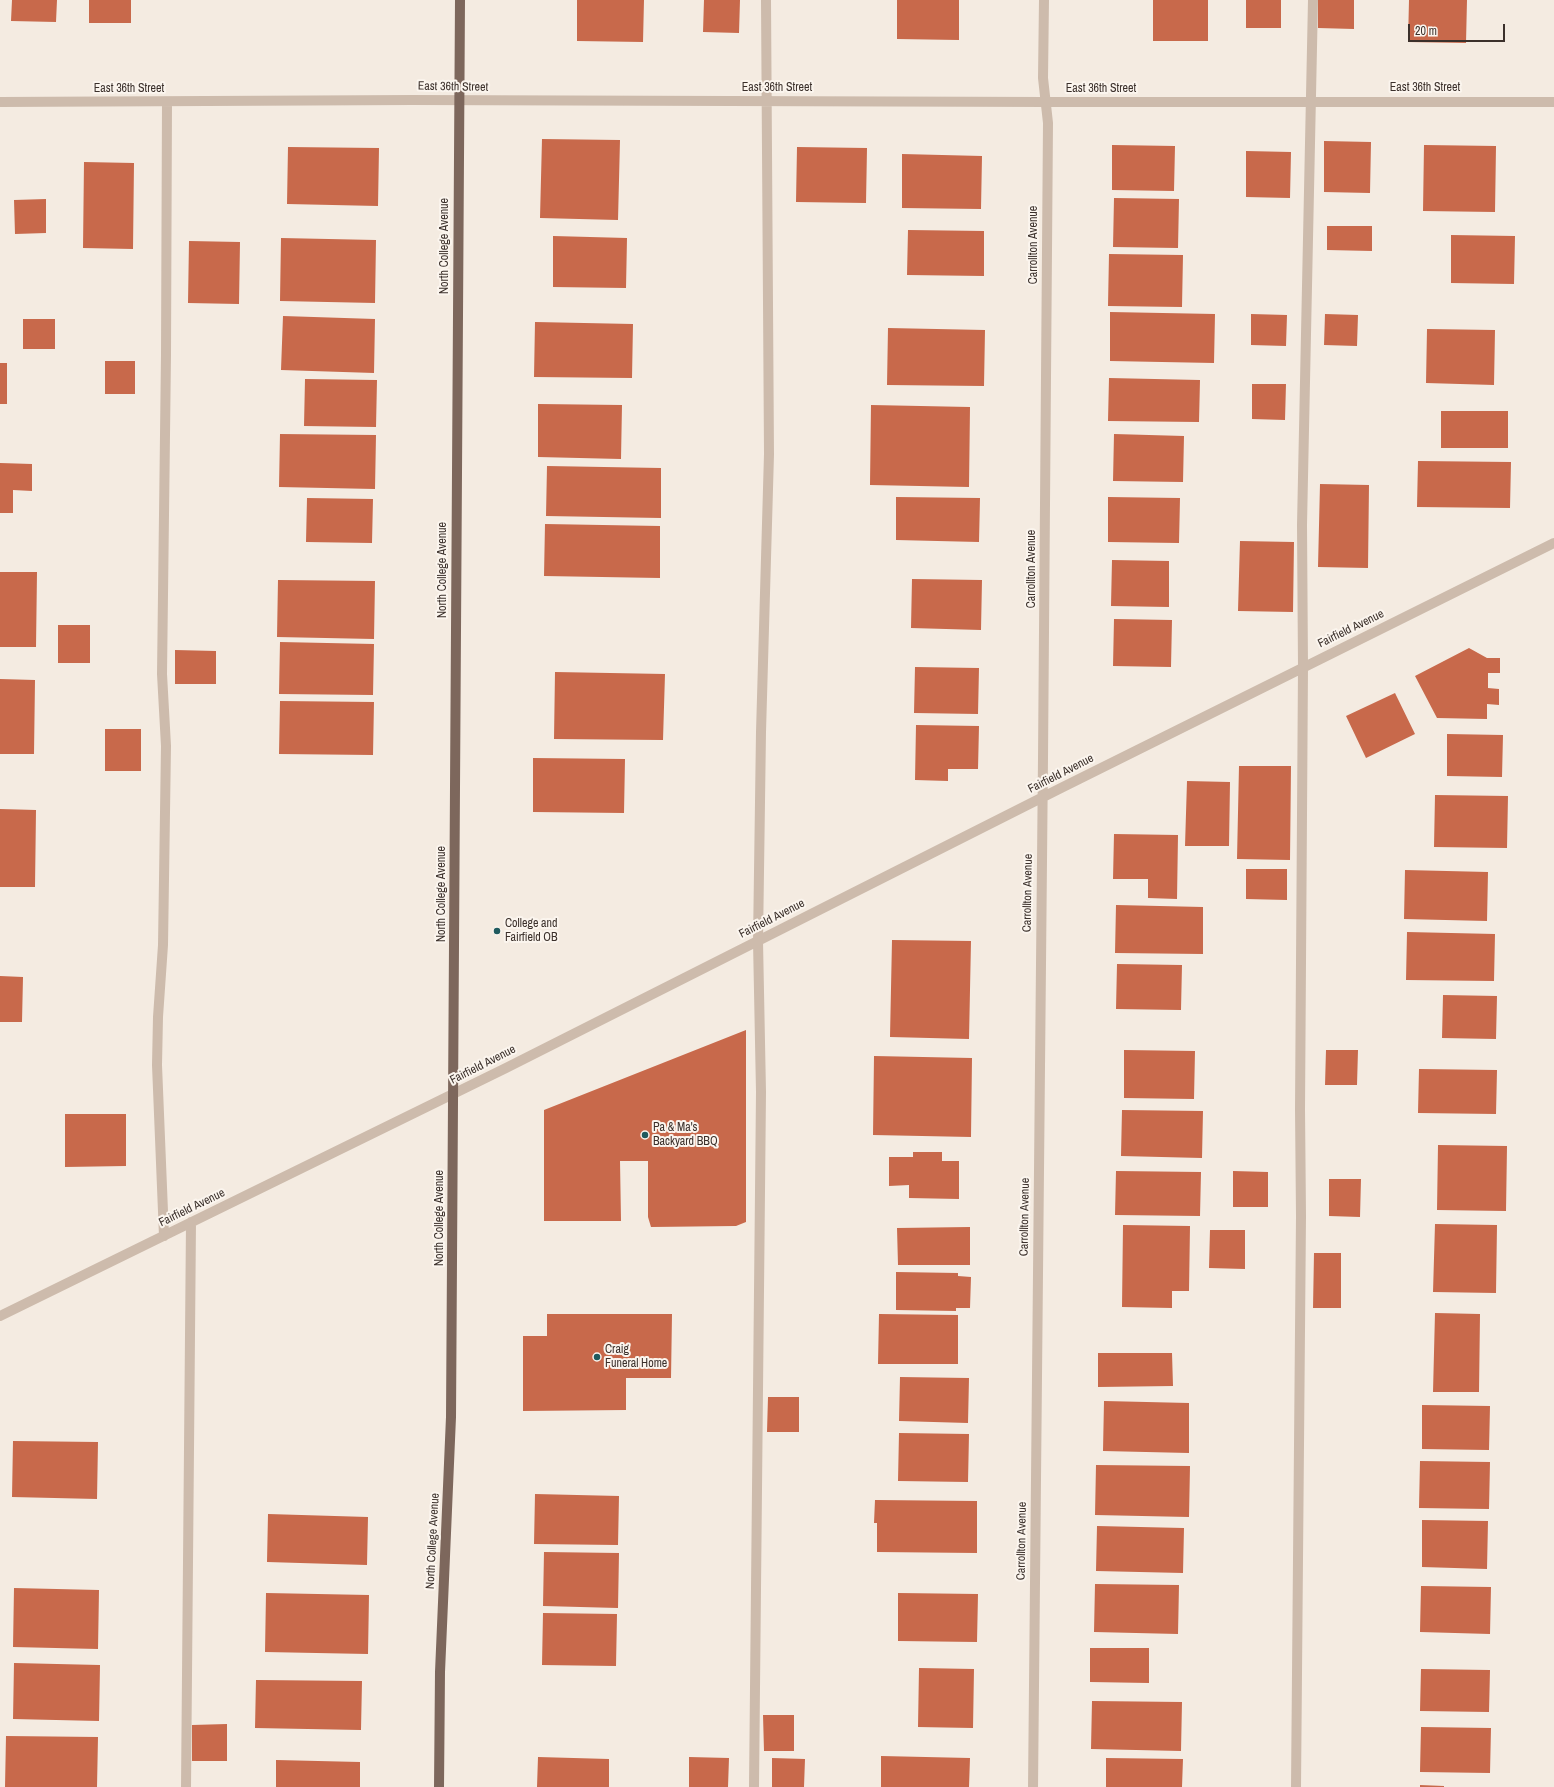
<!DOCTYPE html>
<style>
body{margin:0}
#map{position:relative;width:1554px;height:1787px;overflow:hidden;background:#f4ebe1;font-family:"Archivo Narrow",sans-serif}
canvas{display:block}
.scale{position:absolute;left:1408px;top:24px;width:97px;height:18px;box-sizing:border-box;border:2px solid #3b302b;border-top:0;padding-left:5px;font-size:12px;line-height:14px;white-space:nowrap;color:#3b302b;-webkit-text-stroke:3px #fbf5ee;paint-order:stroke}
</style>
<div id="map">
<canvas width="1554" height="1787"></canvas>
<div class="scale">20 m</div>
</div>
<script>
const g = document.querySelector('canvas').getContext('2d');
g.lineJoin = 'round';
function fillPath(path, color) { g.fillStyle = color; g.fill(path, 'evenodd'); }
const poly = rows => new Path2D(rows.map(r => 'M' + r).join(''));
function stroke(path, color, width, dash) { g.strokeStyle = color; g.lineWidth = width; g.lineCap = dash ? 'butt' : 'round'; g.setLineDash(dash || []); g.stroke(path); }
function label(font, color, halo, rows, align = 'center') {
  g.font = font + ' "Archivo Narrow",sans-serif'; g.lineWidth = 4; g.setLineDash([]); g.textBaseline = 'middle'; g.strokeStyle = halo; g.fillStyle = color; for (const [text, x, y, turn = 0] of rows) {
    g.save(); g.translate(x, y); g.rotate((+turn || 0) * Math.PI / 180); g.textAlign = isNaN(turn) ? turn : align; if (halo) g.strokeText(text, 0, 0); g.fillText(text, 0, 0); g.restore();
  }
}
const building = poly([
 [12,0,57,0,56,22,11,21],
 [89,0,131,0,131,23,89,23],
 [577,0,644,0,643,42,577,41],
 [704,0,740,0,739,33,703,32],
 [897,0,959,0,959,40,897,39],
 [1153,0,1208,0,1208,41,1153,41],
 [1246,0,1281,0,1281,28,1246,28],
 [1318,0,1354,0,1354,29,1318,28],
 [1409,0,1467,0,1466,43,1408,42],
 [542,139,620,140,618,220,540,218],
 [1324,141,1371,142,1370,193,1324,192],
 [1112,145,1175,146,1174,191,1112,190],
 [1424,145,1496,146,1495,212,1423,211],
 [288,147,379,148,378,206,287,204],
 [797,147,867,148,866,203,796,202],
 [1246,151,1291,152,1290,198,1246,197],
 [902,154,982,156,981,209,902,208],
 [84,162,134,163,133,249,83,248],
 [1114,198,1179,199,1178,248,1113,247],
 [46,199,46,233,15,234,14,200],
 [1327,226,1372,226,1372,251,1327,250],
 [908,230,984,231,984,276,907,275],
 [1451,235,1515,236,1514,284,1451,283],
 [553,236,627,238,626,288,553,287],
 [281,238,376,240,375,303,280,301],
 [189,241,240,242,239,304,188,303],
 [1109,254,1183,255,1182,307,1108,306],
 [1110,312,1215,314,1214,363,1110,361],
 [1251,314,1287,315,1286,346,1251,345],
 [1325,314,1358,315,1357,346,1324,345],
 [283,316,375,319,374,373,281,370],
 [23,319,55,319,55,349,23,349],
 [535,322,633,324,632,378,534,377],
 [888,328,985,330,984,386,887,385],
 [1427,329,1495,330,1494,385,1426,383],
 [105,361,135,361,135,394,105,394],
 [0,363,7,363,7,404,0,404],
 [1109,378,1200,380,1199,422,1108,421],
 [305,379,377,380,376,427,304,426],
 [1252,384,1286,384,1285,420,1252,419],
 [538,404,622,405,621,459,538,457],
 [871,405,970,407,969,487,870,485],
 [1441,411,1508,411,1508,448,1441,448],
 [280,434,376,435,375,489,279,487],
 [1114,434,1184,436,1183,482,1113,481],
 [1418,461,1511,462,1510,508,1417,507],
 [0,463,32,464,32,491,13,490,13,513,0,513],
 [547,466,661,468,661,518,546,516],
 [1320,484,1369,485,1368,568,1318,567],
 [896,497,980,498,979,542,896,540],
 [1108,497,1180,498,1179,543,1108,542],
 [307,498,373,499,372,543,306,542],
 [545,524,660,526,660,578,544,576],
 [1240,541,1294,542,1293,612,1238,611],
 [1112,560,1169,561,1169,607,1111,606],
 [0,572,37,572,36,647,0,647],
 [912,579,982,580,981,630,911,628],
 [278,580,375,581,374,639,277,637],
 [1114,619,1172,620,1171,667,1113,666],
 [58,625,90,625,90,663,58,663],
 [280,642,374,644,373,695,279,694],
 [1469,648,1487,658,1500,658,1500,673,1488,673,1488,688,1499,689,1499,705,1487,704,1487,719,1437,718,1415,676],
 [175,650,216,651,216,684,175,684],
 [915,667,979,668,978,714,914,713],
 [555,672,665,674,663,740,554,739],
 [0,679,35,680,34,754,0,754],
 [1395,693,1415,734,1366,758,1346,716],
 [280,701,374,702,373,755,279,754],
 [916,725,979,726,978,769,948,769,948,781,915,780],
 [105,729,141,729,141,771,105,771],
 [1447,734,1503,735,1502,777,1447,776],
 [533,758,625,759,624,813,533,812],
 [1239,766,1291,766,1290,860,1237,859],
 [1187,781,1230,782,1229,846,1185,846],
 [1435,795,1508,796,1507,848,1434,847],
 [0,809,36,810,35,887,0,887],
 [1114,834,1178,835,1177,899,1148,898,1148,879,1113,879],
 [1246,869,1287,869,1287,900,1246,899],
 [1405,870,1488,872,1487,921,1404,919],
 [1116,905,1203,907,1203,954,1115,953],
 [1407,932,1495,934,1494,981,1406,980],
 [892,940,971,941,969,1039,890,1037],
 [1117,964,1182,965,1181,1010,1116,1009],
 [0,976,23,977,22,1022,0,1022],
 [1443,995,1497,996,1496,1039,1442,1038],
 [746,1030,746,1222,736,1226,651,1227,648,1217,648,1161,620,1161,621,1221,544,1221,544,1110],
 [1124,1050,1195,1051,1194,1099,1124,1098],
 [1326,1050,1358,1050,1357,1085,1325,1085],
 [874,1056,972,1058,971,1137,873,1135],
 [1419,1069,1497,1070,1496,1114,1418,1113],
 [1122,1110,1203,1111,1202,1158,1121,1156],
 [65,1114,126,1114,126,1166,65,1167],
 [1438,1145,1507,1146,1506,1211,1437,1210],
 [913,1152,942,1152,942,1161,959,1161,959,1199,909,1198,909,1185,889,1186,889,1157,913,1157],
 [1116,1171,1201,1172,1200,1216,1115,1215],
 [1233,1171,1268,1172,1268,1207,1233,1207],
 [1329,1179,1361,1179,1360,1217,1329,1216],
 [1435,1224,1497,1225,1496,1293,1433,1292],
 [1123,1225,1190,1226,1189,1291,1172,1291,1172,1308,1122,1307],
 [970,1227,970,1265,898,1265,897,1228],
 [1210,1230,1245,1230,1245,1269,1209,1268],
 [1314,1253,1341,1253,1341,1308,1313,1308],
 [896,1272,958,1273,958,1276,971,1277,970,1308,956,1308,956,1311,896,1310],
 [1435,1313,1480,1314,1479,1392,1433,1392],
 [547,1314,672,1314,671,1378,626,1378,626,1410,523,1411,523,1336,547,1336],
 [879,1314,958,1315,958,1364,878,1364],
 [1098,1353,1172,1353,1173,1386,1098,1387],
 [900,1377,969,1378,968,1423,899,1421],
 [768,1397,799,1397,799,1432,767,1432],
 [1104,1401,1189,1403,1189,1453,1103,1451],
 [1422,1405,1490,1406,1489,1450,1422,1449],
 [899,1433,969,1434,968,1482,898,1481],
 [13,1441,98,1442,97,1499,12,1497],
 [1420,1461,1490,1462,1489,1509,1419,1508],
 [1096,1465,1190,1466,1189,1517,1095,1515],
 [535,1494,619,1496,618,1545,534,1544],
 [875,1500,977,1501,977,1553,877,1552,877,1523,874,1523],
 [268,1514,368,1517,367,1565,267,1562],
 [1422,1520,1488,1521,1487,1569,1422,1567],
 [1097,1526,1184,1528,1183,1573,1096,1571],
 [544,1552,619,1553,618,1608,543,1606],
 [1095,1584,1179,1585,1178,1634,1094,1632],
 [1421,1586,1491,1587,1490,1634,1420,1632],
 [14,1588,99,1590,98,1649,13,1647],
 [266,1593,369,1595,368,1654,265,1652],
 [898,1593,978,1594,977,1642,898,1641],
 [543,1613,617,1614,616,1666,542,1665],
 [1090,1648,1149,1648,1149,1683,1090,1682],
 [14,1663,100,1665,99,1721,13,1719],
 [919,1668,974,1669,973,1728,918,1727],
 [1421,1669,1490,1670,1489,1712,1420,1711],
 [256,1680,362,1681,361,1730,255,1728],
 [1092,1701,1182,1702,1181,1751,1091,1749],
 [763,1715,794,1715,794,1751,764,1751],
 [227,1724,227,1761,192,1761,192,1725],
 [1421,1727,1491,1728,1490,1773,1420,1772],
 [6,1736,98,1737,97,1787,5,1787],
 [881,1756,970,1758,969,1787,881,1787],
 [538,1757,609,1759,609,1787,537,1787],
 [689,1757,729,1758,728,1787,689,1787],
 [772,1758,805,1759,804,1787,772,1787],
 [1106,1758,1183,1759,1182,1787,1106,1787],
 [276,1760,360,1762,360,1787,276,1787],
 [1420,1785,1444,1786,1444,1787,1420,1787]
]);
const minor = poly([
 [0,102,413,100,1045,102,1554,102],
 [164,1236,157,1065,158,1017,163,945,166,746,162,674,166,355,167,102],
 [0,1316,506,1068,1061,788,1554,543],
 [186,1787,191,1222],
 [754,1787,761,1092,758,941,761,732,769,454,766,0],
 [1033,1787,1043,758,1048,123,1043,78,1044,0],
 [1296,1787,1301,1216,1300,1109,1303,667,1302,525,1313,0]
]);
const major = poly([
 [439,1787,440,1672,451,1417,460,0]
]);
const markers = [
 [497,931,4,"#1f5a5e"],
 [645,1135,4,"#1f5a5e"],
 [597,1357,4,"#1f5a5e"]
];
const streetNames = [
 ["East 36th Street",453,87,1],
 ["East 36th Street",777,88],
 ["East 36th Street",1425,88],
 ["East 36th Street",129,89],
 ["East 36th Street",1101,89],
 ["Carrollton Avenue",1034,245,-90],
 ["North College Avenue",445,246,-90],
 ["Carrollton Avenue",1032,569,-90],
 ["North College Avenue",443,570,-90],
 ["Fairfield Avenue",1351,629,-26],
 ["Fairfield Avenue",1061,774,-27],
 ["Carrollton Avenue",1028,893,-89],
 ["North College Avenue",442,894,-90],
 ["Fairfield Avenue",772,919,-27],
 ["Fairfield Avenue",483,1065,-27],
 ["Fairfield Avenue",192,1208,-26],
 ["Carrollton Avenue",1025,1217,-89],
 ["North College Avenue",440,1218,-90],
 ["North College Avenue",433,1541,-87],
 ["Carrollton Avenue",1022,1541,-89]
];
const poiNames = [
 ["College and",505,924],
 ["Fairfield OB",505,938],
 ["Pa & Ma's",653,1128],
 ["Backyard BBQ",653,1142],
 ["Craig",605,1350],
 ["Funeral Home",605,1364]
];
fillPath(building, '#c8694b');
stroke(minor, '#cdbbac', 10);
stroke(major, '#7d675c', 10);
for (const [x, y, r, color] of markers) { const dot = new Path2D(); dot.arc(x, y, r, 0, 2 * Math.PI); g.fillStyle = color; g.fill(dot); stroke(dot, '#fbf5ee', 1.5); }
label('12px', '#3b302b', '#fbf5ee', streetNames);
label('12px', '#3b302b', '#fbf5ee', poiNames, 'left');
</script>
